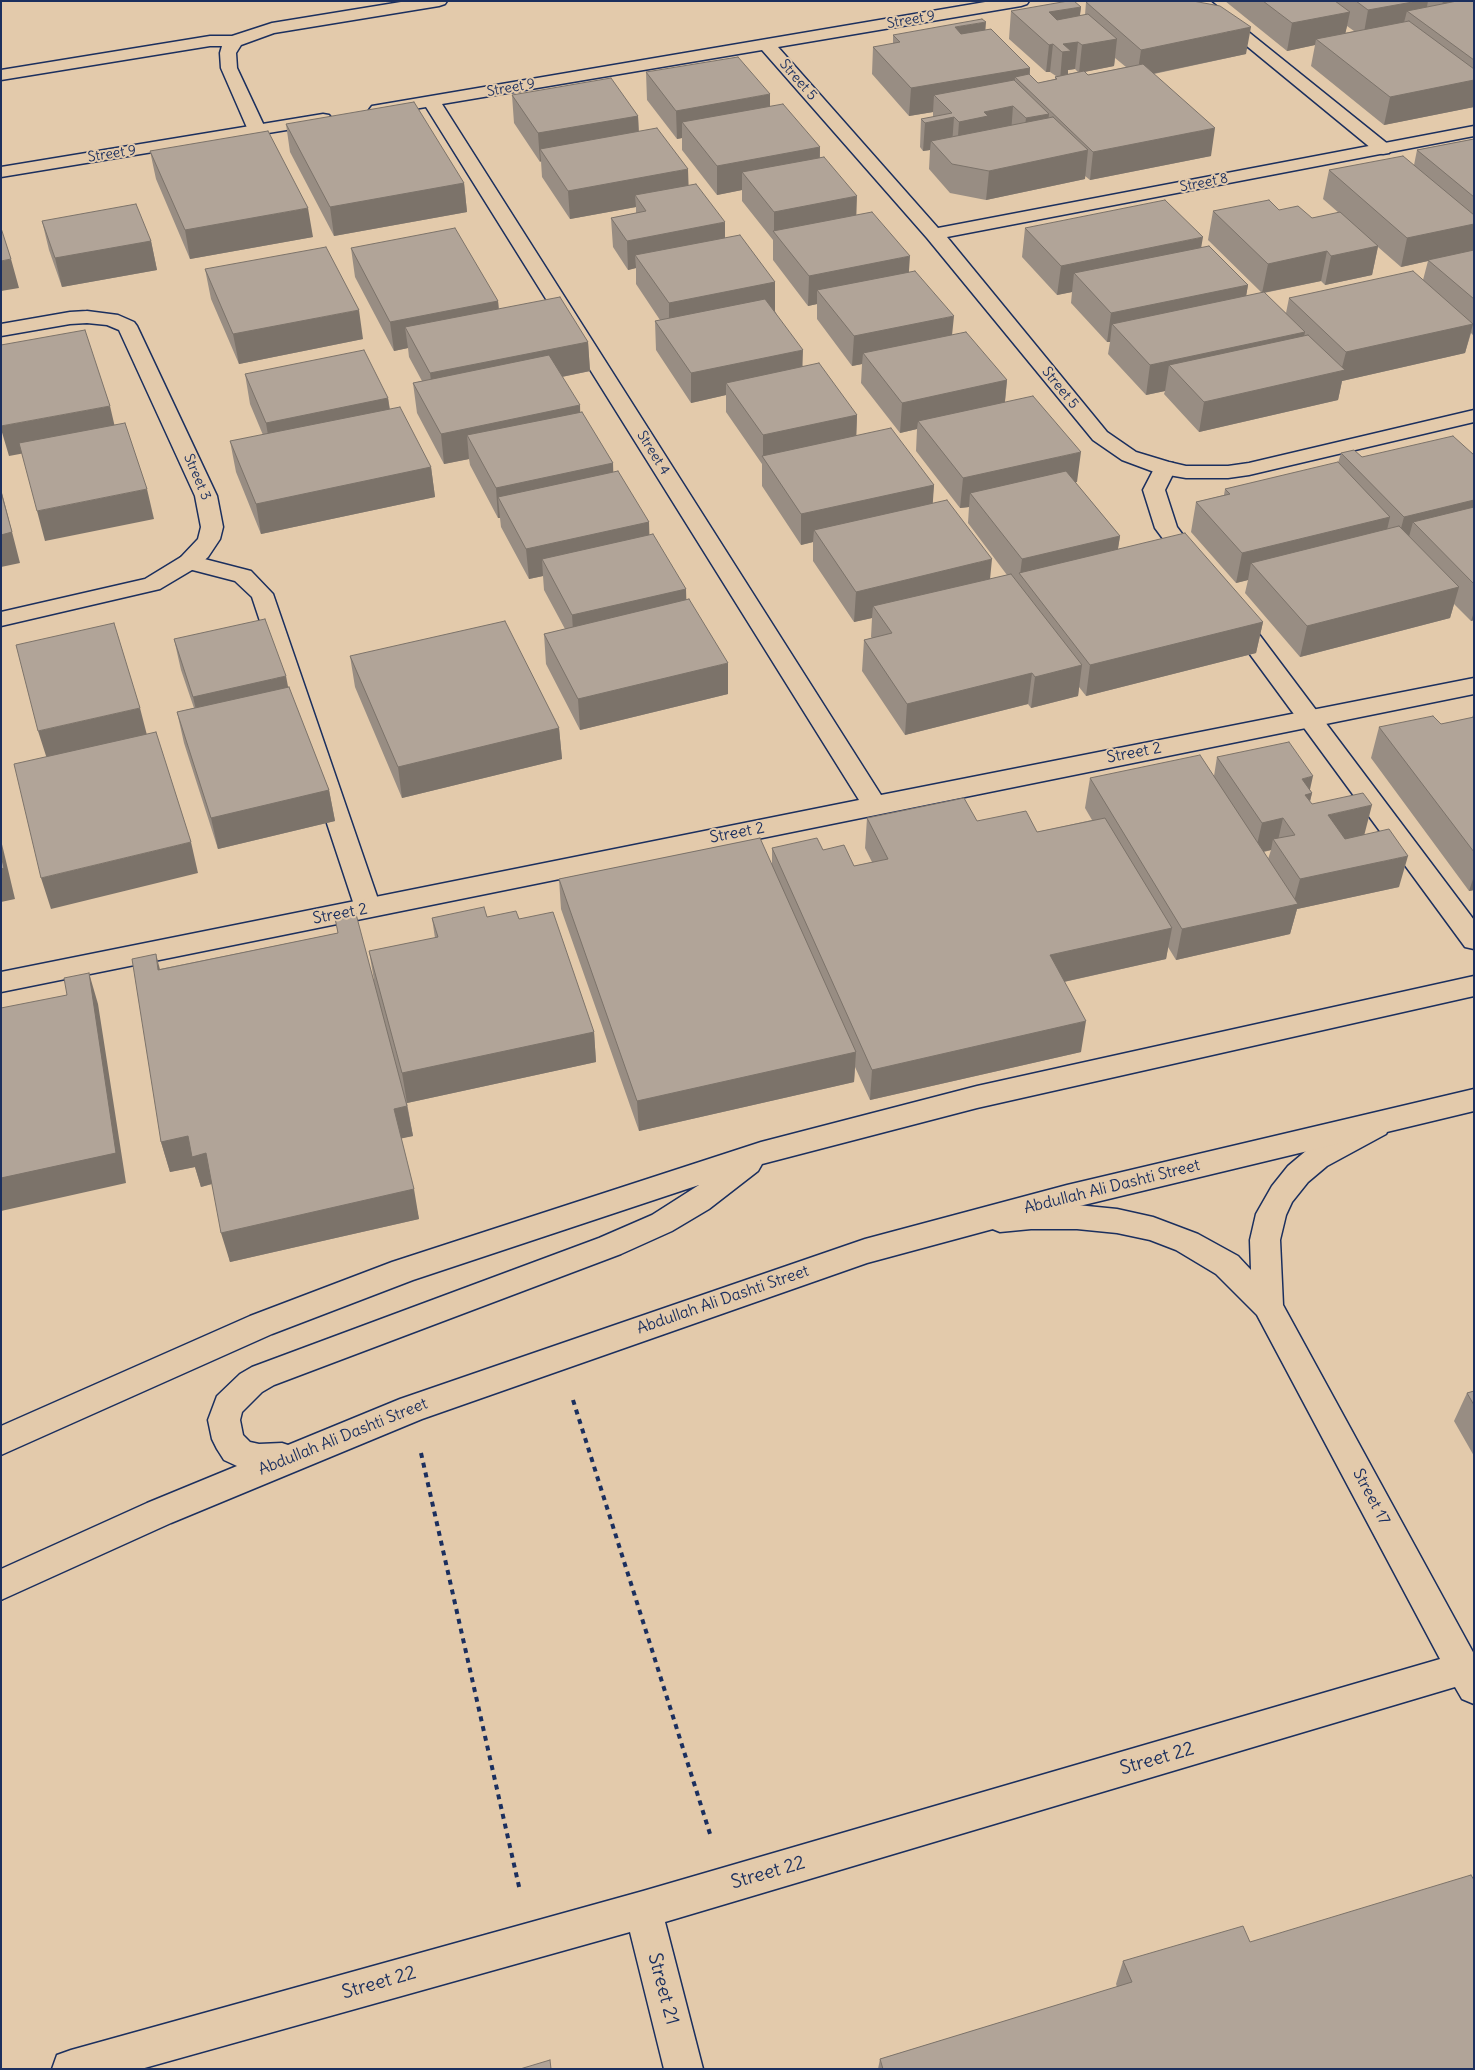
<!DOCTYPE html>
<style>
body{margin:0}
#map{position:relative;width:1475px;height:2070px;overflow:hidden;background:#e3caab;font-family:Delius,sans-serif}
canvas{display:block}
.frame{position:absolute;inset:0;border:2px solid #1b2f5e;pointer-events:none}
</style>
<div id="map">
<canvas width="1475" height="2070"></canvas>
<div class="frame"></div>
</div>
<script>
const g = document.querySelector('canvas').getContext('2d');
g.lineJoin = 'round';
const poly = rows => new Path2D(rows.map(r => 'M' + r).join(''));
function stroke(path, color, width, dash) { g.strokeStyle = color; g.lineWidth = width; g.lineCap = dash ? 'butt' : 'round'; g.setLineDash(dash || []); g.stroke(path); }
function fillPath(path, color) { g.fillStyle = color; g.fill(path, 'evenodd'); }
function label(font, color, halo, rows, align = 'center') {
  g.font = font + ' Delius,sans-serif'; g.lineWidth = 4; g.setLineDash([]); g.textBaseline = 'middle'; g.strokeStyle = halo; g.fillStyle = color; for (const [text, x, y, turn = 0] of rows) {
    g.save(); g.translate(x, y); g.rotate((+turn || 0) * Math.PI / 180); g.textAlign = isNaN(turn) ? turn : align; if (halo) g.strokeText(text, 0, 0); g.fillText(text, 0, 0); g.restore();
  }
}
const path = poly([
 [573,1400,711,1837],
 [421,1453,520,1891]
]);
const lane = poly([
 [407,1,447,1,445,4,439,6,274,33,241,45,236,53,237,68,266,130,263,134,257,135,251,134,248,130,221,68,220,53,222,46,210,46,1,80,1,70,210,36,232,36,272,23,407,1],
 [1192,1,1210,1,1389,145,1392,149,1389,153,1383,154,1377,153,1192,1],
 [1165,462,1173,463,1176,468,1165,490,1177,527,1206,566,1203,571,1195,573,1187,571,1155,528,1143,490,1157,463,1165,462],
 [189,555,251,571,273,594,381,908,377,915,368,917,359,915,355,908,252,597,235,581,181,567,178,562,181,557,189,555],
 [1235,611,1243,613,1474,920,1474,949,1465,947,1227,623,1224,618,1227,613,1235,611]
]);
const street = poly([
 [991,1,1029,1,1027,4,1021,6,778,47,938,228,1474,126,1474,136,947,237,1107,432,1136,452,1169,462,1186,466,1228,466,1249,463,1474,410,1474,422,1249,475,1228,478,1186,478,1157,473,1122,460,1093,440,927,238,762,50,442,104,881,795,1474,678,1474,694,1,992,1,972,859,800,426,107,378,115,372,114,369,110,372,106,378,105,991,1],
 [323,114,329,115,332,119,329,123,1,177,1,167,323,114],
 [87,311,118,315,134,322,137,326,217,496,223,527,220,539,208,557,197,567,160,589,1,626,1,612,145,579,181,557,198,539,201,527,195,496,119,330,107,325,87,323,70,324,1,336,1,324,70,312,87,311],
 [1376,1115,1386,1118,1390,1126,1386,1134,1327,1166,1308,1182,1292,1202,1286,1215,1280,1240,1283,1305,1474,1654,1474,1704,1462,1699,1455,1687,665,1922,703,2069,664,2069,630,1932,141,2069,52,2069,57,2055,71,2050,643,1891,1440,1659,1257,1315,1216,1274,1176,1250,1150,1240,1117,1233,1077,1229,1031,1229,1000,1232,990,1228,985,1220,990,1212,1000,1208,1031,1205,1077,1205,1117,1209,1153,1217,1198,1234,1238,1256,1251,1270,1250,1240,1256,1214,1272,1186,1288,1166,1307,1150,1328,1137,1376,1115]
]);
const secondary = poly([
 [1474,976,1474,996,977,1108,762,1164,758,1171,709,1209,672,1231,621,1254,274,1385,262,1392,242,1412,240,1420,243,1435,250,1442,259,1444,282,1443,288,1445,400,1399,865,1239,1067,1185,1474,1089,1474,1111,1067,1209,867,1263,422,1419,171,1523,1,1600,1,1569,147,1503,237,1466,224,1460,217,1449,212,1439,208,1420,217,1396,240,1374,252,1367,599,1238,652,1215,699,1185,413,1280,272,1334,1,1455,1,1426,250,1316,392,1262,761,1142,977,1086,1474,976]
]);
const wall = poly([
 [1225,1,1474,1,1474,107,1384,125,1311,66,1315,45,1287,51],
 [1347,26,1354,31,1345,33],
 [1086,2,1246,54,1154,74,1211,156,1090,180,1085,176,1085,179,986,200,950,193,929,169,930,150,923,151,920,147,921,119,933,117,933,112,909,116,872,74,873,47,893,44,893,35,985,30,1030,68,1030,75,1038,83,1055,79,1055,77,1056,76,1050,72,1046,72,1009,39,1011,11,1081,7,1080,16,1085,15],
 [1115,58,1126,67,1088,75,1084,72,1114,66],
 [1075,69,1078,72,1068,74,1068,70],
 [646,72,770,106,820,147,820,158,856,215,909,272,952,335,1007,380,1005,402,1077,482,1075,482,1120,536,1118,549,1263,622,1256,653,1086,696,1079,687,1078,696,1031,708,1028,704,905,735,862,671,864,640,872,638,871,637,872,618,854,622,813,561,813,542,801,545,762,486,762,464,726,412,726,395,691,403,656,350,655,321,660,320,636,284,636,268,628,270,613,247,611,218,636,213,636,207,570,219,542,177,541,161,540,162,514,123,512,95,638,116,639,131,688,186,725,238,775,282,775,311,803,367,857,415,856,436,934,485,932,503,990,579,1007,575,968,523,969,507,960,508,916,451,917,429,900,433,861,383,862,364,852,366,817,319,817,304,808,306,773,260,773,240,742,201,742,190,717,195,682,150,682,138,677,139,647,100],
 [286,124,464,183,467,212,334,236,290,152],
 [1474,139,1474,336,1471,333,1465,353,1342,381,1338,400,1199,432,1164,394,1165,391,1146,395,1108,354,1110,342,1107,342,1071,303,1072,292,1057,295,1022,257,1025,228,1202,247,1248,285,1246,296,1262,293,1208,240,1213,211,1279,210,1312,218,1339,213,1323,199,1329,170,1414,165,1417,150],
 [1378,247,1401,267,1428,261,1423,280,1289,298,1286,313,1264,293,1321,281,1325,285,1372,275],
 [150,151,313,237,190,259,156,179],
 [42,221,151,241,157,270,62,287,49,250],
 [351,248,498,301,499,309,588,342,590,371,562,377,580,412,613,463,613,472,649,522,649,535,686,589,686,600,728,694,580,730,546,664,544,634,565,629,544,590,543,576,529,579,501,527,500,518,498,518,470,465,469,459,444,464,417,413,413,383,422,381,409,357,408,348,394,351,355,277],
 [205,269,363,339,239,364,211,299],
 [245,374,388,398,390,409,431,467,435,497,261,534,236,472,230,441,263,435,250,404],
 [1341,453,1362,457,1474,455,1474,620,1471,621,1454,604,1450,618,1300,657,1245,593,1248,580,1236,583,1191,532,1196,502,1224,495,1225,489,1338,463],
 [174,639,288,687,329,790,335,821,218,849,184,743,177,712,194,708,181,670],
 [350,656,559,728,562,759,402,798,355,687],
 [1474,712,1474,890,1469,891,1371,758,1379,727,1441,724,1472,718],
 [1217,757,1310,790,1312,793,1310,802,1312,804,1364,835,1399,887,1297,909,1290,934,1176,960,1168,947,1166,959,1064,982,1081,1052,870,1100,855,1067,854,1082,639,1131,561,909,559,879,772,864,772,848,823,850,854,866,872,862,865,848,867,818,977,821,1037,832,1092,820,1085,808,1090,778,1214,776],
 [1271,850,1268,859,1264,852],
 [487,917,519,919,594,1032,596,1062,407,1103,413,1136,401,1138,419,1219,230,1262,212,1184,201,1187,195,1167,170,1172,161,1142,160,969,338,933,335,918,374,980,369,951,435,938,432,918],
 [1474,1391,1474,1456,1454,1421,1467,1393],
 [1250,1942,1474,2069,878,2069,880,2059,1117,1987,1116,1984,1123,1961]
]);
const shadedWall = poly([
 [1418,1,1428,1,1424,23,1407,11,1402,30,1363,38,1368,10],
 [1443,1,1474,1,1438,23],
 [1081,7,1077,34,1047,40,1049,12],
 [1350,12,1344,40,1316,39,1315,45,1287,51,1292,23],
 [986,22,984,49,953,54,955,27],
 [1251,27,1246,54,1137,77,1141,50],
 [1117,39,1114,66,1079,73,1082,45],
 [1078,42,1075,69,1068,70,1068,78,1060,80,1063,44],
 [1053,44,1050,72,1046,72,1049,45],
 [1030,68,1028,90,1015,77,1013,98,934,95,933,112,909,116,911,88],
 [1474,80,1474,107,1384,125,1390,97],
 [770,94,770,122,682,122,682,138,677,139,676,111],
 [1013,106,1011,134,957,150,959,122,984,112],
 [1049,114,1046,142,1023,146,1026,118],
 [638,116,639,144,540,149,541,161,540,162,538,133],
 [954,117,952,145,931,141,930,150,923,151,925,123],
 [1215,128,1211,156,1090,180,1093,152],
 [820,147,819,176,742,172,742,190,717,195,717,166],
 [1088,150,1085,179,986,200,989,171],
 [688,169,689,197,635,195,636,207,570,219,568,191],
 [464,183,467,212,334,236,330,207],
 [857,196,856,225,774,231,774,212],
 [308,208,313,237,190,259,185,230],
 [725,222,725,251,635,255,636,268,628,270,627,241],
 [1474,224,1474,252,1428,260,1428,261,1401,267,1407,238],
 [1203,237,1198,266,1074,273,1072,292,1057,295,1061,266],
 [151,241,157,270,62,287,55,258],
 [1378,246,1372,275,1325,285,1331,256],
 [1327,251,1321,281,1262,293,1268,264],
 [910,256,908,285,817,290,817,304,808,306,809,276],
 [11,259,19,288,1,291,1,261],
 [775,282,775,311,669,333,669,303],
 [1248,285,1243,314,1112,324,1110,342,1107,342,1111,313],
 [498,301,500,330,405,327,408,348,394,351,390,322],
 [359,310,363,339,239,364,233,334],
 [954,316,951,345,863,353,862,364,852,366,854,336],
 [1473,324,1465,353,1342,381,1338,400,1199,432,1204,402,1341,371,1346,352],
 [1305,332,1299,361,1169,365,1165,391,1146,395,1150,365],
 [588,342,590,371,434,403,430,373],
 [803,350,802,379,726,383,726,395,691,403,691,373],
 [1007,380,1004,410,918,421,917,429,900,433,902,403],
 [388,398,392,428,271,453,266,423],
 [580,405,581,435,467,435,469,459,444,464,441,434],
 [110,406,117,436,9,456,1,429,1,426],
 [857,415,856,445,763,457,763,435],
 [1081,452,1077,482,979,504,970,493,969,507,960,508,963,478],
 [613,463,614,493,498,497,500,518,498,518,496,488],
 [431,467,435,497,261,534,256,504],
 [934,485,932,515,814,530,813,542,801,545,801,514],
 [1,489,20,563,1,567],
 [147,489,154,519,45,541,37,511],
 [1474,500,1474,528,1413,522,1407,544,1396,547,1404,517],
 [1390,517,1383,547,1251,563,1248,580,1236,583,1242,553],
 [649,522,650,552,542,559,543,576,529,579,526,549],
 [1120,536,1115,566,1020,575,1022,559],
 [992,559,989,590,873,606,872,618,854,622,856,592],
 [1459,587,1450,618,1300,657,1307,626],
 [686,589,687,619,574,646,572,615],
 [1474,612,1474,620,1471,621],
 [1263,622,1256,653,1086,696,1090,665],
 [728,663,728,694,580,730,578,699],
 [1082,665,1078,696,1031,708,1035,677],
 [1032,673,1028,704,905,735,907,704],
 [286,676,292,707,200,727,193,697],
 [140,708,148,739,48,762,38,731],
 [559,728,562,759,402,798,398,767],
 [1313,776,1309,794,1312,793,1304,824,1302,779],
 [329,790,335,821,218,849,211,818],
 [1372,805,1364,836,1320,846,1328,815],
 [1283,818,1277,845,1273,839,1271,850,1255,853,1262,823],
 [1,840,15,899,1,902],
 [191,842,198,873,51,909,41,878],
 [1408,856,1399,887,1297,909,1290,934,1176,960,1182,929,1293,905,1300,879],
 [1474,876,1474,890,1469,891],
 [1172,928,1166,959,1045,986,1050,955],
 [156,954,164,985,158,970],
 [89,973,98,1004,126,1183,1,1211,1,1178],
 [1086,1021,1081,1052,870,1100,872,1070],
 [594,1032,596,1062,407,1103,402,1073],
 [856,1052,854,1082,639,1131,637,1101],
 [407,1106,413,1136,399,1139,394,1109],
 [188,1136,206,1153,215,1183,201,1187,195,1167,170,1172,161,1142],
 [414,1189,419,1219,230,1262,221,1233]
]);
const building = poly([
 [1068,1,1074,1,1081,7,1049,12,1057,20,1088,14,1117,39,1082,45,1078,42,1063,44,1071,51,1062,52,1053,44,1049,45,1011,11,1068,1],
 [1091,1,1193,1,1220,6,1251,27,1141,50,1086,2,1091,1],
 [1263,1,1335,1,1350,12,1292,23,1263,1],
 [1356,1,1418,1,1368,10,1356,1],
 [1457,1,1474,1,1474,60,1407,11,1457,1],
 [982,19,986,22,955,27,961,34,991,29,1030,68,911,88,873,47,900,42,893,35,982,19],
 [1409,21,1474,69,1474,80,1390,97,1316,39,1409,21],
 [738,57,770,94,676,111,646,72,738,57],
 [1143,64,1215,128,1093,152,1015,77,1029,74,1038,83,1057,79,1055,77,1084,71,1088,75,1143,64],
 [611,78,638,116,538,133,512,95,611,78],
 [1014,80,1049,114,1026,118,1013,106,984,112,988,116,959,122,954,117,925,123,921,119,952,113,934,95,1014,80],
 [414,102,464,183,330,207,286,124,414,102],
 [783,104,820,147,717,166,682,122,783,104],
 [1053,117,1088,150,989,171,952,164,931,141,1053,117],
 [657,128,688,169,568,191,540,149,657,128],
 [268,131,308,208,185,230,150,151,268,131],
 [1474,139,1474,197,1417,150,1474,139],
 [1403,156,1474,215,1474,224,1407,238,1329,170,1403,156],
 [824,157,857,196,774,212,742,172,824,157],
 [696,184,725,222,627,241,611,218,646,211,635,195,696,184],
 [1165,200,1203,237,1061,266,1025,228,1165,200],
 [1269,200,1279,210,1298,206,1312,218,1340,212,1378,246,1331,256,1327,251,1268,264,1213,211,1269,200],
 [136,204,151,241,55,258,42,221,136,204],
 [872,212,910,256,809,276,773,231,872,212],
 [1,228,11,259,1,261,1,228],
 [455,228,498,301,390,322,351,248,455,228],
 [740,235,775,282,669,303,635,255,740,235],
 [1209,246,1248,285,1111,313,1074,273,1209,246],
 [326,247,359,310,233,334,205,269,326,247],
 [1474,250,1474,299,1428,260,1474,250],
 [915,271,954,316,854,336,817,290,915,271],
 [1413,271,1473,324,1346,352,1289,298,1413,271],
 [1264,292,1305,332,1150,365,1112,324,1264,292],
 [560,297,588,342,430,373,405,327,560,297],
 [765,299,803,350,691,373,655,321,765,299],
 [85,330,110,406,1,426,1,345,85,330],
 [966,332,1007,380,902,403,863,353,966,332],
 [1308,335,1345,370,1204,402,1169,365,1308,335],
 [364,350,388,398,266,423,245,374,364,350],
 [549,355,580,405,441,434,413,383,549,355],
 [819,363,857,415,763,435,726,383,819,363],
 [1033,396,1081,452,963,478,918,421,1033,396],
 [400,407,431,467,256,504,230,441,400,407],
 [582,412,613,463,496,488,467,435,582,412],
 [125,423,147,489,37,511,19,443,125,423],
 [891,428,934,485,801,514,762,456,891,428],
 [1453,436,1474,455,1474,500,1404,517,1341,453,1354,450,1362,457,1453,436],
 [1338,462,1390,517,1242,553,1196,502,1230,494,1225,489,1338,462],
 [618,471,649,522,526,549,498,497,618,471],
 [1066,471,1120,536,1022,559,970,493,1066,471],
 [1,492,12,532,1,535,1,492],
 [947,500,992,559,856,592,814,530,947,500],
 [1474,507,1474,584,1413,522,1474,507],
 [1399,526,1459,587,1307,626,1251,563,1399,526],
 [1185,533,1263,622,1090,665,1019,573,1185,533],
 [653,534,686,589,572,615,542,559,653,534],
 [1011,574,1082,665,1035,677,1032,673,907,704,864,640,892,633,873,606,1011,574],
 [689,599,728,663,578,699,544,634,689,599],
 [265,619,286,676,193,697,174,639,265,619],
 [505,621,559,728,398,767,350,656,505,621],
 [114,623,140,708,38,731,16,645,114,623],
 [289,687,329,790,211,818,177,712,289,687],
 [1433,716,1441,724,1474,717,1474,852,1379,727,1433,716],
 [156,732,191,842,41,878,14,764,156,732],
 [1289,742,1313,776,1302,779,1312,793,1305,795,1312,804,1363,793,1372,805,1328,815,1345,839,1389,829,1408,856,1300,879,1273,839,1295,835,1283,818,1262,823,1217,757,1289,742],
 [1200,755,1298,904,1182,929,1090,778,1200,755],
 [964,798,977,821,1026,811,1037,832,1105,818,1172,928,1050,955,1086,1021,872,1070,772,848,817,838,823,850,844,845,854,866,888,859,867,818,964,798],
 [760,838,856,1052,637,1101,559,879,760,838],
 [1,855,4,868,1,869,1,855],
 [484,907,487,917,516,911,519,919,553,912,594,1032,402,1073,369,951,438,937,432,918,484,907],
 [356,914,407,1106,394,1109,414,1189,221,1233,206,1153,192,1157,188,1136,161,1142,132,959,156,954,158,970,338,933,335,918,356,914],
 [89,973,116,1153,1,1178,1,1008,67,995,64,978,89,973],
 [1474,1391,1474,1405,1467,1393,1474,1391],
 [1471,1875,1474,1880,1474,2069,883,2069,880,2059,1132,1982,1123,1961,1243,1926,1250,1942,1471,1875],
 [550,2060,551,2069,520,2069,550,2060]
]);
const farStreetnames = [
 ["Street 9",911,20,-10],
 ["Street 5",798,80,49],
 ["Street 9",511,88,-10],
 ["Street 9",112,154,-9],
 ["Street 8",1204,183,-11],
 ["Street 5",1060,388,51],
 ["Street 4",653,453,58],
 ["Street 3",197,477,67]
];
const streetNames = [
 ["Street 2",1134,753,-11],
 ["Street 2",737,833,-11],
 ["Street 2",340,914,-11],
 ["Abdullah Ali Dashti Street",1112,1187,-14],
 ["Abdullah Ali Dashti Street",723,1300,-19],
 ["Abdullah Ali Dashti Street",343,1437,-22],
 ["Street 17",1371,1497,62]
];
const nearStreetnames = [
 ["Street 22",1157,1759,-16],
 ["Street 22",768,1873,-16],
 ["Street 22",379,1983,-16],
 ["Street 21",663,1989,75]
];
stroke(lane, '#1b2f5e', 3);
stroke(street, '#1b2f5e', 3);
stroke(secondary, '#1b2f5e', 3);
stroke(path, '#1b2f5e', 4, [5, 5]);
fillPath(lane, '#e3caab');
fillPath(street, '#e3caab');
fillPath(secondary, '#e3caab');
fillPath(wall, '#988d83');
fillPath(shadedWall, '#7c736a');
fillPath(building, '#b1a498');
stroke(building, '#7c736a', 1);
label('14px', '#1b2f5e', '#e3caab', farStreetnames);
label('16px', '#1b2f5e', '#e3caab', streetNames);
label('19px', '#1b2f5e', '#e3caab', nearStreetnames);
</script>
